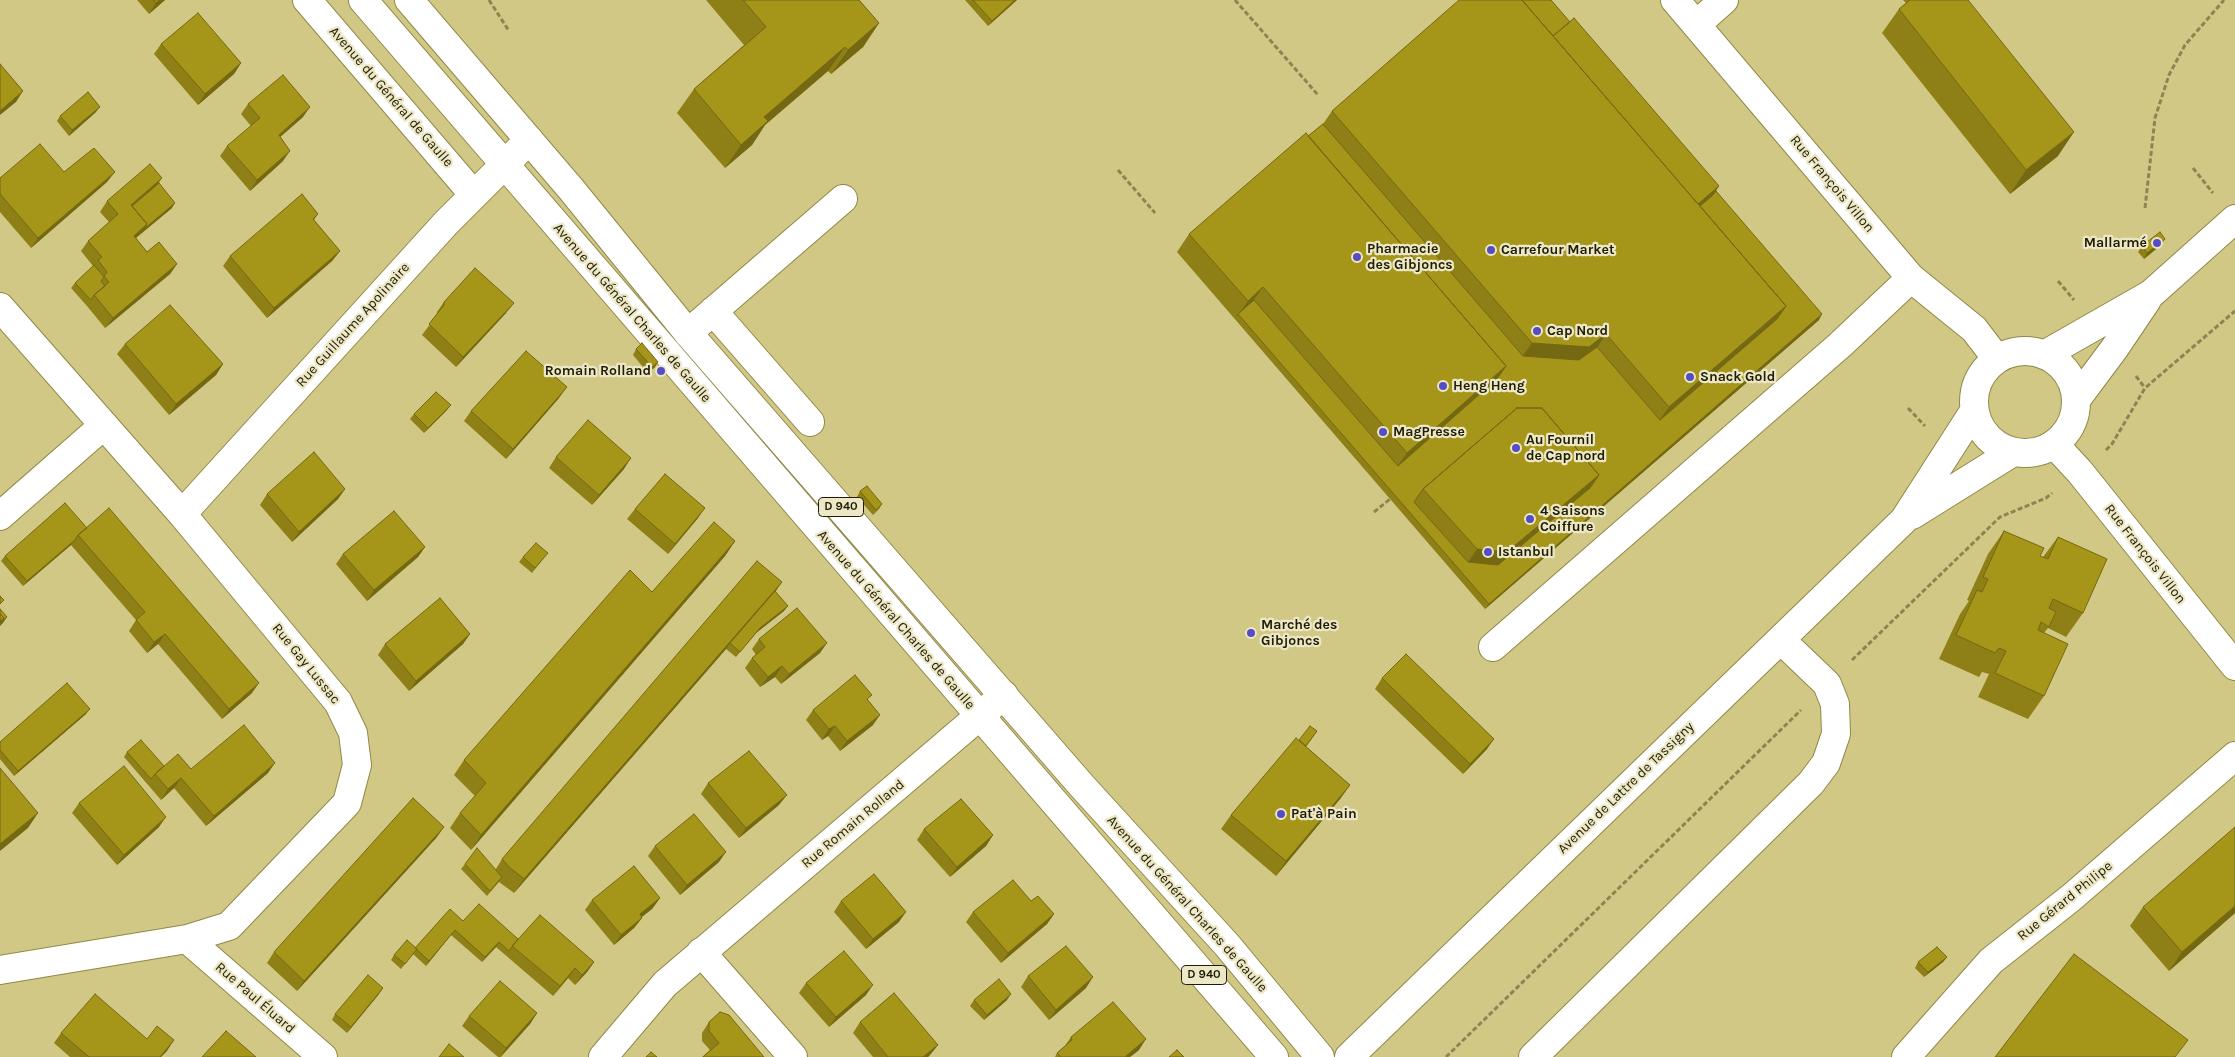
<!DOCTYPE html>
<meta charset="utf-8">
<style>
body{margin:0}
canvas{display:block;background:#d1c885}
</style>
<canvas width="2235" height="1057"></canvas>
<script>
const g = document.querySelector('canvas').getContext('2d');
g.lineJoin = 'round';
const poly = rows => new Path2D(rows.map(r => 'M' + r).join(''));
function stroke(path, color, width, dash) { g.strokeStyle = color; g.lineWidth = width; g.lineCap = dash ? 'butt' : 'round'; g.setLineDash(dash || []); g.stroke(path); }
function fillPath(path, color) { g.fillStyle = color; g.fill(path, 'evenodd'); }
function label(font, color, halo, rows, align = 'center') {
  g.font = font + ' Karla,sans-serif'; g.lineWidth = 4.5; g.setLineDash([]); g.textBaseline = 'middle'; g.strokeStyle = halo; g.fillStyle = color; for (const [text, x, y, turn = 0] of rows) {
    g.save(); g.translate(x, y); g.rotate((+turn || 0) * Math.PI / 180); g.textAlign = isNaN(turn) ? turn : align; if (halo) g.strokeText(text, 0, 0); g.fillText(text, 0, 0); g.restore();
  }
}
const path = poly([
 [489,0,509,31],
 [1235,0,1318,95],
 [2193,168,2213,193],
 [1118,170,1155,213],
 [2145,208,2155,118,2169,75,2185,45,2224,0],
 [2058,281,2074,300],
 [2136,376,2145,388],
 [1908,408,1925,426],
 [2106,450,2112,444,2145,388,2235,311],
 [1374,512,1390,499],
 [1852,660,2000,517,2046,498,2052,493],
 [1446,1057,1801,710]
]);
const minor = poly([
 [307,0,474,195],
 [1675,0,1911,278,1974,329,1997,359],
 [1697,24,1724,0],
 [0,307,182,514,338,702,353,733,357,765,347,803,229,926,187,939,0,970],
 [713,311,810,422],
 [688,333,843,199],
 [2054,444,2080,472,2235,666],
 [182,514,446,223,529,140],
 [0,516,104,425],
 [1493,647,1840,345,1911,278],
 [187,939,323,1057],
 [701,952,793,1057],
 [603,1057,665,984,1004,695],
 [1533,1057,1811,783,1826,763,1836,734,1835,704,1827,684,1781,640],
 [1906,1057,1991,961,2072,897,2235,756]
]);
const major = poly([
 [363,0,1274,1057],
 [409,0,571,189,688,333,1082,786,1227,945,1320,1057],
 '1974 402a51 51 0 1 1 102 0a51 51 0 1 1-102 0Z',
 [2044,355,2151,294,2235,219],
 [2076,400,2114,349,2147,300],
 [1912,515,2013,452],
 [1349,1057,1904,520,1974,411]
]);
const wall = poly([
 [137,0,165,0,149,14],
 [706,0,859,0,879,23,863,47,831,74,828,71,765,125,752,145,725,168,677,113,694,89,744,45],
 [965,0,1017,0,988,26],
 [1903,0,1968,0,2058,156,2010,194,1882,33,1899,9,1906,3],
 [1570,22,1719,186,1716,191,1819,320,1485,609,1177,252,1189,234,1323,124,1332,111],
 [161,44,241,63,234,74,198,105,154,54],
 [248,104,303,117,280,137,283,161,250,191,220,156,227,146,251,126,241,114],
 [96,112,69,136,57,121,60,116],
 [64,172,107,182,31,248,0,212,0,178],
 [107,201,172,208,136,238,147,252,177,264,170,274,105,328,87,306,71,288,75,283,93,266,81,251,88,241,109,222,100,212],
 [318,214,314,220,340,251,332,261,267,318,223,266,230,256],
 [2161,245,2144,259,2138,252,2142,246],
 [444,302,506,313,456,367,422,335,437,315,437,312],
 [125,344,223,364,216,375,169,415,117,354],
 [636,349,655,367,648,373,633,355],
 [559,398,506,459,464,421,471,411],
 [447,410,424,433,410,419,414,414],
 [556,457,624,469,592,505,549,468],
 [345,489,338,499,292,542,260,505,267,494],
 [860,491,882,504,879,509,873,515,857,497],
 [635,509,698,518,668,554,627,519],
 [87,528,252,693,222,719,158,644,147,653,129,631,136,620,71,545,23,586,1,561,5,556],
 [2004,531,2040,556,2043,557,2058,537,2083,613,2066,637,2048,628,2044,633,2044,696,2028,719,1978,697,1989,674,1982,672,1979,677,1939,659,1960,614,1969,601,1967,600,1988,554],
 [735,541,725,556,471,850,450,828,460,813,475,796,454,775,464,760,652,592],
 [425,547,418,557,367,601,336,564,343,554],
 [523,557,544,558,532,573,519,562],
 [782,582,775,591,784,611,756,633,736,657,726,649,514,893,499,882,487,896,461,869,465,864,496,869,502,859],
 [470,634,463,644,409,691,378,655,385,644],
 [759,639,820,653,781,684,775,677,760,687,745,668,752,658,756,655,752,649],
 [1382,678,1487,749,1463,774,1375,689],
 [868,700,873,725,840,751,828,736,822,740,806,720,813,710],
 [86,714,14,776,0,759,0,742],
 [1317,731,1306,747,1350,785,1340,799,1276,876,1221,829,1231,815,1299,741],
 [127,752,164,766,191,769,268,773,206,826,174,788,161,800,124,757],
 [708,783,779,805,739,838,701,794],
 [79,803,159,827,117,865,72,813],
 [924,829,993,835,986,846,950,877,917,840],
 [437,837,297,991,267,963,274,952],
 [655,846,719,862,680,895,648,856],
 [660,898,652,909,641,917,642,918,634,928,614,945,585,910,592,900],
 [841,901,899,922,866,949,834,912],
 [1031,901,1054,914,1047,924,1001,963,966,922,973,912],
 [2143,907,2235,913,2169,971,2130,926],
 [463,921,518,939,594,962,587,972,575,985,568,978,553,996,496,947,482,962,451,935,426,966,413,954,401,969,391,960,394,955,415,948],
 [1947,957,1943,962,1924,977,1915,968,1918,962],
 [1028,976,1086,988,1049,1020,1021,987],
 [806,983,866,995,829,1027,799,993],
 [379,994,347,1033,332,1020,335,1014],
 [974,1000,1007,1000,984,1020,970,1006],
 [537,1013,530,1024,501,1057,498,1057,462,1026,469,1016],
 [709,1022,764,1057,702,1057,710,1050,702,1041,702,1033],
 [860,1022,938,1045,928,1057,873,1057,853,1033],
 [61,1033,174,1040,161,1057,70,1057,54,1043],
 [1071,1037,1139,1050,1130,1057,1055,1057,1057,1053,1064,1047]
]);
const shadedWall = poly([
 [160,0,165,0,149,14,156,3],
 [1015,0,1017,0,988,26,992,21],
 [879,23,863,47,831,74,848,50],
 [845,47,828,71,765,125,752,145,725,168,741,145,764,117],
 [241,63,234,74,198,105,205,94],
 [23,91,16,102,0,115,0,111],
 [100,107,96,112,69,136,72,130],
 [310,107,303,117,271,145,279,135],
 [2074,132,2058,156,2010,194,2026,170],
 [290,151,283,161,250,191,257,180],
 [115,172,107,182,31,248,38,238],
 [162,178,155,188,129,211,131,205],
 [1719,186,1709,201,1690,217,1695,207],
 [175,203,172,208,126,246,134,236,147,224],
 [2165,239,2161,245,2144,259,2147,253],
 [340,251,332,261,267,318,274,308],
 [177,264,170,274,105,328,113,318],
 [1263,287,1250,305,1238,314,1235,319,1248,301],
 [514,303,506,313,456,367,463,357],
 [1786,306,1773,324,1656,425,1669,407],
 [1822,314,1819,320,1485,609,1489,604],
 [1606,334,1594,352,1576,366,1519,361,1532,343],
 [658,362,655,367,648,373,652,367],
 [223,364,216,375,169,415,176,404],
 [1506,366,1494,384,1394,471,1407,453],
 [567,387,559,398,506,459,513,449],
 [451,405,447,410,424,433,428,428],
 [631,458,624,469,592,505,599,495],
 [1599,475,1586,493,1494,570,1464,568,1477,549],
 [345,489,338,499,292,542,299,532],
 [705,508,698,518,668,554,675,544],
 [75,540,71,545,23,586,27,581],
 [735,541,725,556,471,850,481,835],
 [425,547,418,557,367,601,374,590],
 [782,582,772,597,730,643,726,649,514,893,524,879],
 [788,606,784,611,756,633,736,657,760,628],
 [7,617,3,623,0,626,0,621,4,618],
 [165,634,158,644,147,653,154,642],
 [470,634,463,644,409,691,416,681],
 [827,643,820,653,781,684,789,674],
 [782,666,775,677,760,687,768,677],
 [259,683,252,693,222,719,229,709],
 [90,709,86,714,14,776,18,771],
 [880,715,873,725,840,751,847,741],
 [835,726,828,736,822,740,829,729],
 [1494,739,1487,749,1463,774,1470,764],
 [275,763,268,773,206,826,214,816],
 [181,778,174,788,161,800,168,789],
 [1350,785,1340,799,1276,876,1286,861],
 [787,795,779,805,739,838,746,828],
 [38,813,28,828,0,851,0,844],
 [166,817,159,827,117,865,124,855],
 [444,827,437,837,297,991,304,981],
 [993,835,986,846,950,877,957,867],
 [726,852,719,862,680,895,687,885],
 [660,898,652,909,633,924,640,914],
 [2235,906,2235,913,2169,971,2182,952],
 [906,912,899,922,866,949,873,939],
 [1054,914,1047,924,1001,963,1008,953],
 [642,918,634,928,614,945,621,935],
 [455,930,451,935,426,966,429,961],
 [499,942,496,947,482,962,485,957],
 [1947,957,1943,962,1924,977,1928,972],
 [594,962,587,972,575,985,582,975],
 [575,968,568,978,553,996,560,986],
 [1093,977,1086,988,1049,1020,1056,1010],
 [873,985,866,995,829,1027,836,1017],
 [383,988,379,994,347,1033,351,1027],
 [1011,994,1007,1000,984,1020,987,1015],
 [537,1013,530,1024,500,1057,506,1048],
 [1146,1039,1139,1050,1130,1057,1125,1057],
 [174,1040,167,1051,161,1057,160,1057],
 [938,1045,930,1055,928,1057,923,1057]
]);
const building = poly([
 [153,0,160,0,156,3,153,0],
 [743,0,859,0,879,23,848,50,845,47,764,117,768,121,741,145,694,89,766,27,743,0],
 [973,0,1015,0,992,21,973,0],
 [1459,0,1522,0,1786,306,1669,407,1606,334,1589,347,1532,343,1332,111,1459,0],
 [1522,0,1551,0,1570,22,1553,36,1522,0],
 [1910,0,1968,0,2074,132,2026,170,1899,9,1910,0],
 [198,13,241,63,205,94,161,44,198,13],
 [1574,18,1719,186,1698,204,1553,36,1574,18],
 [0,64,23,91,0,111,0,64],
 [283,75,310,107,279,135,290,151,257,180,227,146,260,118,248,104,283,75],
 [88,92,100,107,72,130,60,116,88,92],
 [1323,124,1523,356,1579,360,1597,347,1660,420,1777,319,1786,306,1700,206,1712,196,1716,191,1822,314,1489,604,1238,314,1254,300,1398,466,1497,379,1506,366,1308,136,1323,124],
 [1517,408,1542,408,1599,475,1590,488,1498,565,1468,562,1414,502,1423,489,1517,408],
 [1306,133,1506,366,1407,453,1263,287,1248,301,1189,234,1306,133],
 [40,144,64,172,94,148,115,172,38,238,0,194,0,178,40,144],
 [150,164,162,178,131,205,147,224,134,236,147,252,159,242,177,264,113,318,94,295,109,282,104,276,107,272,98,260,102,257,88,241,118,214,107,201,150,164],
 [159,183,175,203,144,229,147,224,132,206,159,183],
 [302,194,318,214,313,219,340,251,274,308,230,256,302,194],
 [2160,232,2165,239,2147,253,2142,246,2160,232],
 [94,265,104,277,101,281,105,286,94,295,91,300,75,283,94,265],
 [475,268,514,303,463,357,429,324,444,305,444,302,475,268],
 [170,305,223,364,176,404,125,344,170,305],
 [642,343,658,362,652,367,636,349,642,343],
 [526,351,567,387,513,449,471,411,526,351],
 [436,392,451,405,428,428,414,414,436,392],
 [1517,408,1542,408,1599,475,1507,552,1477,549,1423,489,1517,408],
 [588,420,631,458,599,495,556,457,588,420],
 [314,452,345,489,299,532,267,494,314,452],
 [665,474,705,508,675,544,635,509,665,474],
 [867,486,882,504,876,510,860,491,867,486],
 [65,503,87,528,78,535,75,540,27,581,5,556,65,503],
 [109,508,259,683,229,709,165,634,154,642,136,620,145,612,78,535,109,508],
 [394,511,425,547,374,590,343,554,394,511],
 [714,522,735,541,481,835,460,813,486,783,464,760,630,570,652,592,714,522],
 [2004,531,2044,548,2040,556,2048,559,2058,537,2107,559,2083,613,2053,599,2049,608,2056,612,2049,627,2041,622,2038,630,2068,644,2044,696,1995,673,2006,651,1999,648,1995,653,1956,635,1977,590,1982,592,1988,579,1983,577,2004,531],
 [536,543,548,553,535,568,523,557,536,543],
 [757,561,782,582,524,879,509,867,502,859,757,561],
 [775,591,788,606,760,628,740,652,730,643,775,591],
 [0,596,4,600,0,604,0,596],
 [440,598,470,634,416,681,385,644,440,598],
 [797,608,827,643,789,674,782,666,768,677,752,658,765,647,759,639,797,608],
 [0,609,7,617,0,623,4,618,0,614,0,609],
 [0,614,4,618,0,621,0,614],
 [1406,654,1494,739,1470,764,1382,678,1406,654],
 [855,675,872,695,867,699,880,715,847,741,835,726,829,729,813,710,855,675],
 [67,683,90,709,18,771,0,750,0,742,67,683],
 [244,725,275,763,214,816,181,778,168,789,155,774,178,754,191,769,244,725],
 [1310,726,1317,731,1306,746,1299,740,1310,726],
 [1296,738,1350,785,1286,861,1231,815,1296,738],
 [141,740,164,766,155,774,151,779,127,752,141,740],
 [749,751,787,795,746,828,708,783,749,751],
 [124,766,166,817,124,855,79,803,124,766],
 [0,768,38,813,0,844,0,768],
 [413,798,444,827,304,981,274,952,413,798],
 [961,799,993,835,957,867,924,829,961,799],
 [694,814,726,852,687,885,655,846,694,814],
 [2235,827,2235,906,2182,952,2143,907,2235,827],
 [477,848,502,877,490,891,465,864,477,848],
 [634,866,660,898,640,914,642,918,621,935,592,900,634,866],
 [874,874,906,912,873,939,841,901,874,874],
 [1013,880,1031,901,1038,896,1054,914,1008,953,973,912,1013,880],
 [479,904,518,939,509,951,499,942,485,957,455,930,429,961,415,948,450,909,463,921,479,904],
 [540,915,594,962,582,975,575,968,560,986,512,946,540,915],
 [407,940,417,949,405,964,394,955,407,940],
 [1066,946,1093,977,1056,1010,1028,976,1066,946],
 [1937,947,1947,957,1928,972,1918,962,1937,947],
 [844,951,873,985,836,1017,806,983,844,951],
 [2074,954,2188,1040,2175,1057,1995,1057,2074,954],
 [368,975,383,988,351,1027,335,1014,368,975],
 [999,979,1011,994,987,1015,974,1000,999,979],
 [500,981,537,1013,506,1048,469,1016,500,981],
 [894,993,938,1045,923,1057,888,1057,860,1022,894,993],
 [95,994,147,1039,157,1026,174,1040,160,1057,89,1057,61,1033,95,994],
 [1113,1002,1146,1039,1125,1057,1061,1057,1057,1053,1072,1040,1071,1037,1113,1002],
 [720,1012,729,1015,764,1057,703,1057,719,1043,709,1031,709,1022,720,1012],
 [226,1031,256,1057,202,1057,226,1031],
 [449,1044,464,1057,439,1057,449,1044],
 [1177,1050,1184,1057,1169,1057,1177,1050],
 [651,1052,657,1057,646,1057,651,1052]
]);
const markers = [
 [2157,243,5,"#564cc3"],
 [1491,250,5,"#564cc3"],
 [1357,257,5,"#564cc3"],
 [1537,331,5,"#564cc3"],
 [661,371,5,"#564cc3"],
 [1690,377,5,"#564cc3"],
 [1443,386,5,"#564cc3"],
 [1383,432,5,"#564cc3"],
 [1516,448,5,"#564cc3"],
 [1530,519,5,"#564cc3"],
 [1488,552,5,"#564cc3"],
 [1251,633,5,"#564cc3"],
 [1281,814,5,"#564cc3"]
];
const shields = [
 [841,507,45],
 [1204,975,45]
];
const shieldNames = [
 ["D 940",841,507],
 ["D 940",1204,975]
];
const streetNames = [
 ["Avenue du Général de Gaulle",391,97,49],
 ["Rue François Villon",1832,184,50],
 ["Avenue du Général Charles de Gaulle",632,313,49],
 ["Rue Guillaume Apolinaire",353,325,-48],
 ["Rue François Villon",2145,554,52],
 ["Avenue du Général Charles de Gaulle",896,620,49],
 ["Rue Gay Lussac",306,664,51],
 ["Avenue de Lattre de Tassigny",1626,788,-44],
 ["Rue Romain Rolland",853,824,-40],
 ["Rue Gérard Philipe",2065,901,-39],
 ["Avenue du Général Charles de Gaulle",1187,904,48],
 ["Rue Paul Éluard",255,998,41]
];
const poiNames = [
 ["Mallarmé",2147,243,"right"],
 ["Pharmacie",1367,249],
 ["des Gibjoncs",1367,265],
 ["Carrefour Market",1501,250],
 ["Cap Nord",1547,331],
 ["Romain Rolland",651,371,"right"],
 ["Snack Gold",1700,377],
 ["Heng Heng",1453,386],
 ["MagPresse",1393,432],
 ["Au Fournil",1526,440],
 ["de Cap nord",1526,456],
 ["4 Saisons",1540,511],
 ["Coiffure",1540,527],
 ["Istanbul",1498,552],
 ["Marché des",1261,625],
 ["Gibjoncs",1261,641],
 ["Pat'à Pain",1291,814]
];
stroke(minor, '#918847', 30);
stroke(major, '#918847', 30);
stroke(path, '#8c8552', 3, [5, 2.5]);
stroke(minor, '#fff', 28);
stroke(major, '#fff', 28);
fillPath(wall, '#8e8016');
fillPath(shadedWall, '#746812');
fillPath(building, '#a59519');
stroke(building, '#746812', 1);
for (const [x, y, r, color] of markers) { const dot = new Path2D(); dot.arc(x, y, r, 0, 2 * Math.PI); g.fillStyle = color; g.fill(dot); stroke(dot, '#ece8c7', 2); }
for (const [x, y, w] of shields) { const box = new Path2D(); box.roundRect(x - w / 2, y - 9.5, w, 19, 4); g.fillStyle = '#ece8c7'; g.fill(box); stroke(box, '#201c02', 1); }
label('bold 12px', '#201c02', null, shieldNames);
label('14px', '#201c02', '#ece8c7', streetNames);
label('bold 14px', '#201c02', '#ece8c7', poiNames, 'left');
</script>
